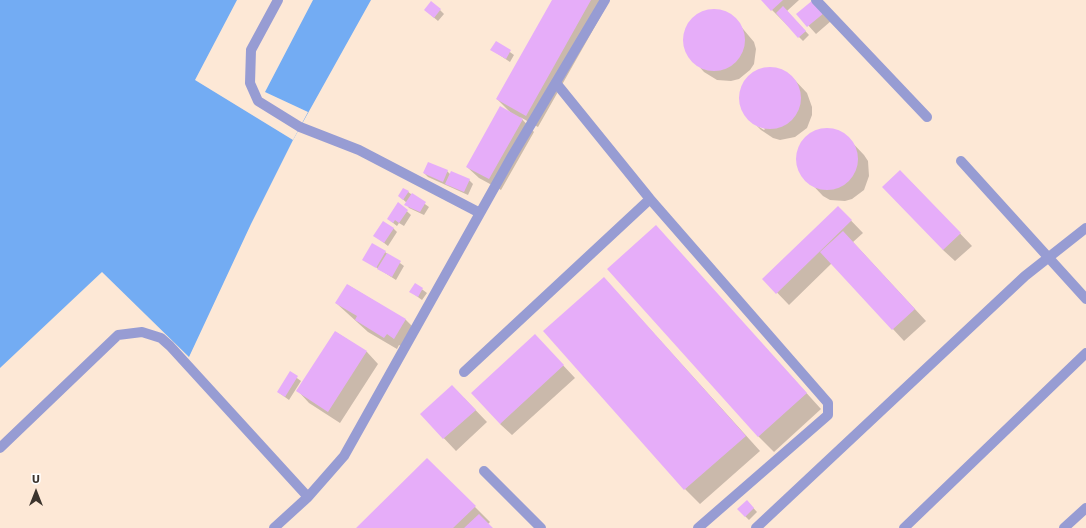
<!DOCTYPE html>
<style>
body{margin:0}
#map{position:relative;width:1086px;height:528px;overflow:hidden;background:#fde8d6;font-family:"Work Sans",sans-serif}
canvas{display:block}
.north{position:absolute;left:16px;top:472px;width:40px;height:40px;-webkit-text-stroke:3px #fff;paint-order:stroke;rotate:0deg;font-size:11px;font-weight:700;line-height:16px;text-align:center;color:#3c342d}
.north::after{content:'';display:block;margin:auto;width:14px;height:18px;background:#3c342d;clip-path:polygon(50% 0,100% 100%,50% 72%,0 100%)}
</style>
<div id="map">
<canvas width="1086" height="528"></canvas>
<div class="north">U</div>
</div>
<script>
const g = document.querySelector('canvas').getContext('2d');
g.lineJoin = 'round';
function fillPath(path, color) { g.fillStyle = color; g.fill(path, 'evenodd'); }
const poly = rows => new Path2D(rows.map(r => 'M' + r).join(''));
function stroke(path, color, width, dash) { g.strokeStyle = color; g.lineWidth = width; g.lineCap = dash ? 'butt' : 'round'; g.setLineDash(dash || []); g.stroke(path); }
const water = poly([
 [0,0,371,0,293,140,251,224,189,357,102,272,0,368]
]);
const pier = poly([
 [237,0,313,0,265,92,308,112,293,140,195,80]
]);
const shadow = poly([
 [553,0,610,0,538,127,520,117,534,132,501,190,479,178,467,167,511,113,497,99],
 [762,0,799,0,787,11,809,35,803,41],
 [813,2,831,21,816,34,798,14],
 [425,10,440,10,444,14,438,21],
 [713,10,727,13,733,17,754,42,756,49,754,64,750,70,739,79,731,81,717,80,704,72,687,53,684,39,688,25,692,19,705,11],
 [496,42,514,55,510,62,492,50],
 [769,68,776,69,790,75,807,93,812,107,812,115,807,128,795,137,780,140,773,138,761,130,756,125,764,130,765,129,754,121,754,123,744,112,741,97,745,83,749,77,762,69],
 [833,130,847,137,864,155,868,161,869,176,864,190,852,199,845,201,830,200,823,196,801,173,797,159,801,145,812,134,819,131],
 [447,171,450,174,469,180,473,184,468,195,428,177,424,173],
 [912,183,972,246,955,261,943,250],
 [404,189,429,207,424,215,409,208,406,204,407,203,399,196],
 [398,203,411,215,404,226,399,223,397,226,388,219],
 [838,207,863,233,853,242,926,321,904,341,832,263,789,305,764,279],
 [656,227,821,409,774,452,758,436],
 [393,228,397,232,388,246,375,236],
 [385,252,404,266,396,280,363,259],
 [604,278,760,451,700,504,685,489],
 [415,284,427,293,422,300,411,292],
 [348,285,406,320,418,332,407,350,399,345,397,349,368,332,336,303],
 [336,332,367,352,378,364,340,423,309,403,298,391],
 [546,347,575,378,512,435,500,424],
 [290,373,301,381,289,400,278,392],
 [464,398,487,422,456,451,421,414],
 [427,459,490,522,488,524,492,528,357,528],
 [747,501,757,512,749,520,738,509]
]);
const building = poly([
 [552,0,591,0,526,116,496,99],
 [761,0,783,0,771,11],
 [813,0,824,13,807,27,796,14],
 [431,1,441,9,434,18,424,10],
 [783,6,806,31,798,38,776,13],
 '683 40a31 31 0 1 1 62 0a31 31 0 1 1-62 0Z',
 [496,41,511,50,506,59,490,50],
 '739 98a31 31 0 1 1 62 0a31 31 0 1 1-62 0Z',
 [500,106,523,119,489,179,466,167],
 '796 159a31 31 0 1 1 62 0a31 31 0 1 1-62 0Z',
 [428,162,448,170,443,182,423,173],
 [900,170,961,233,943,250,882,187],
 [451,171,470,179,464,192,445,184],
 [403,188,409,191,403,200,398,196],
 [412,193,426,202,420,212,404,205],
 [398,202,408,210,399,223,395,220,393,223,387,219],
 [838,206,852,220,776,294,762,279],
 [383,221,394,228,384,243,373,236],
 [656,225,807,393,758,437,607,269],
 [843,231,915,309,892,330,820,252],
 [372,243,386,251,376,268,362,260],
 [387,253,401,261,392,277,377,269],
 [604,277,746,436,684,490,543,331],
 [415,283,423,288,418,297,409,292],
 [347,284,406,319,394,339,387,334,384,338,355,320,357,316,335,303],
 [335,331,367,351,328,412,296,391],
 [535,334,564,365,500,424,471,393],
 [290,371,298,376,285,397,277,392],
 [452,385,476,410,443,439,420,414],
 [427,458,476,506,453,528,356,528],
 [747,500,754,508,745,517,737,509],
 [479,514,493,528,464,528]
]);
const minor = poly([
 [278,0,251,50,250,83,258,101,300,127,359,150,480,213],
 [816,0,927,117],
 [556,83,650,199,828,403,828,415,698,528],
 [961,161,1086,299],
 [464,372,650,199],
 [0,448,118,335,142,332,161,338,170,346,308,497],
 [484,471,541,528],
 [274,528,308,497,344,456,512,156,605,0],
 [756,528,1025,276,1086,228],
 [904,528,1086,353],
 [1064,528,1086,508]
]);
fillPath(water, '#73acf3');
fillPath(pier, '#fde8d6');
fillPath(shadow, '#0003');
fillPath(building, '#e6adf9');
stroke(minor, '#979cd3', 10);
</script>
